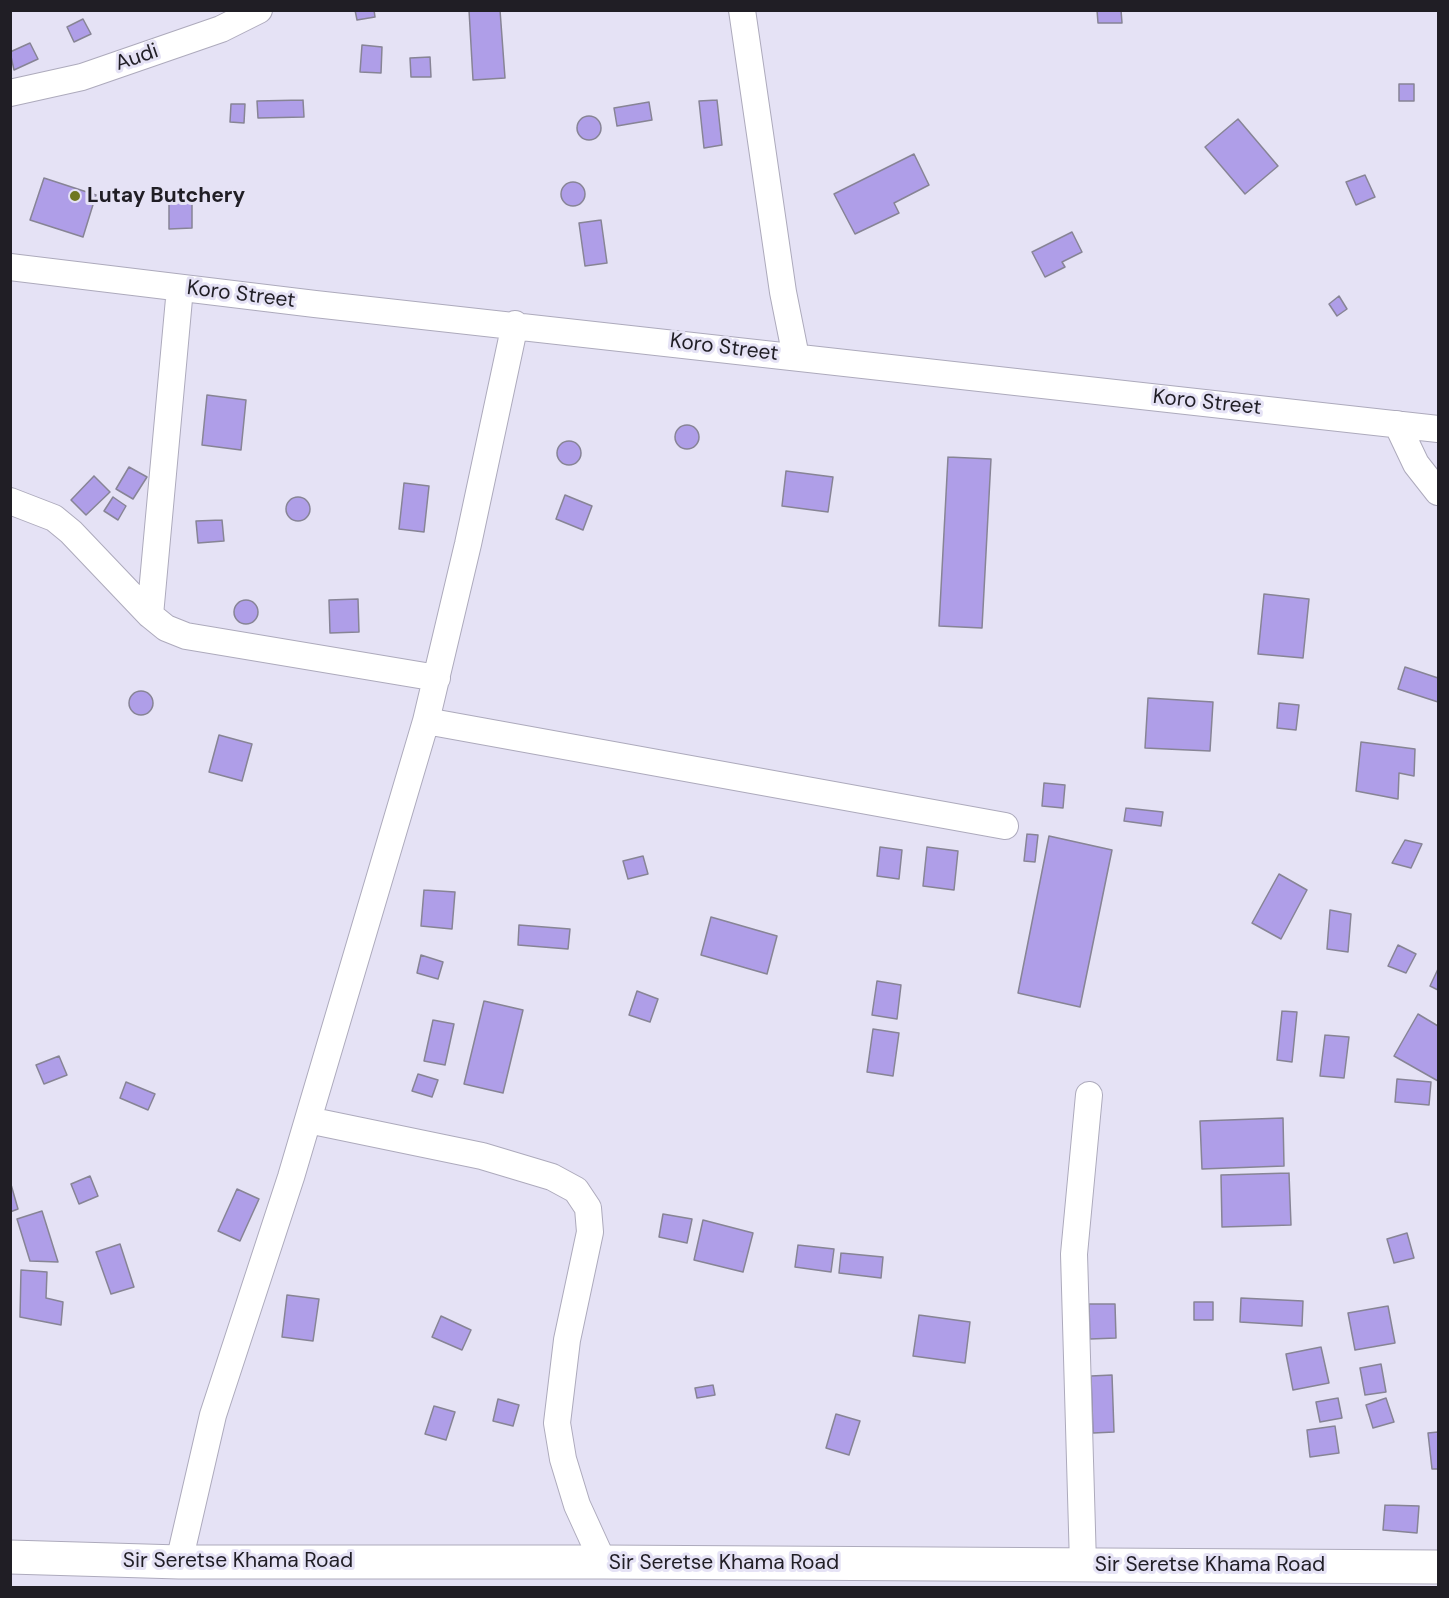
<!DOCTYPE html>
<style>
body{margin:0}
#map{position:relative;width:1449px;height:1598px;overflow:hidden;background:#e5e2f5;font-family:"DM Sans",sans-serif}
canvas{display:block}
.frame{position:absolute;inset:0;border:12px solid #201e25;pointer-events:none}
</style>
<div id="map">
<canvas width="1449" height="1598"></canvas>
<div class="frame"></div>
</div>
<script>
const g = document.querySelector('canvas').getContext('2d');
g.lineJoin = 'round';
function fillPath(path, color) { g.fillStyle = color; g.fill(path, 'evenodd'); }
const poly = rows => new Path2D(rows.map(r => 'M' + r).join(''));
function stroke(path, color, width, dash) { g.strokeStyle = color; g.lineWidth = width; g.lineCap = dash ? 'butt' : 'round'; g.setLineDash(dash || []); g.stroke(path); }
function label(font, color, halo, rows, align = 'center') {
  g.font = font + ' "DM Sans",sans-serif'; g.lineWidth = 6; g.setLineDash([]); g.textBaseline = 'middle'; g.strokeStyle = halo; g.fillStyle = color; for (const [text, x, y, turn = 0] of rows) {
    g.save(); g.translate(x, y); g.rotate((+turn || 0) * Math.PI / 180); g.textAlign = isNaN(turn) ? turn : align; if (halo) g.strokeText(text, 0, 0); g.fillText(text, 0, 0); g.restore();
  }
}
const building = poly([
 [355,10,374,10,375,17,357,20,355,10],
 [469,10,500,10,505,78,473,80,469,10],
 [1097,10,1121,10,1122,23,1098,23,1097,10],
 [83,19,91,34,74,42,67,27,83,19],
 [30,43,38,59,14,70,10,52,30,43],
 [362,45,382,47,381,73,360,72,362,45],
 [430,57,431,77,411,77,410,58,430,57],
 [1399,84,1414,84,1414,101,1399,101,1399,84],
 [303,100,304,117,258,118,257,101,303,100],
 [717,100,722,145,704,148,699,101,717,100],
 [649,102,652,120,617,126,614,108,649,102],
 [231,104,245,104,244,123,230,122,231,104],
 '577 128a12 12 0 1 1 24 0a12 12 0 1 1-24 0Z',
 [1238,119,1278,166,1245,194,1205,147,1238,119],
 [914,154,929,185,894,203,899,213,855,234,834,194,914,154],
 [1365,175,1375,197,1356,205,1346,182,1365,175],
 [44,178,96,195,83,237,30,220,44,178],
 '561 194a12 12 0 1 1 24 0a12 12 0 1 1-24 0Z',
 [192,197,192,228,169,229,169,198,192,197],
 [601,220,607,263,585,266,579,223,601,220],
 [1072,232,1082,252,1062,262,1065,267,1045,277,1032,252,1072,232],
 [1339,296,1347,309,1337,316,1329,304,1339,296],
 [207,395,246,400,241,450,202,445,207,395],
 '675 437a12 12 0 1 1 24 0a12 12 0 1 1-24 0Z',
 '557 453a12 12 0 1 1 24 0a12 12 0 1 1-24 0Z',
 [948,457,991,459,982,628,939,626,948,457],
 [129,467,147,477,133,499,116,489,129,467],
 [786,471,833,477,828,512,782,506,786,471],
 [94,476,110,492,86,515,71,500,94,476],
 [404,483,429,486,424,532,399,529,404,483],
 [565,495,592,506,583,530,556,519,565,495],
 '286 509a12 12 0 1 1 24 0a12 12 0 1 1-24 0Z',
 [113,497,126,506,118,520,104,511,113,497],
 [222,520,224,541,198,543,196,521,222,520],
 [1264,594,1309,599,1303,658,1258,654,1264,594],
 [358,599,359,632,330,633,329,600,358,599],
 '234 612a12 12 0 1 1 24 0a12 12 0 1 1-24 0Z',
 [1405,667,1438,678,1438,702,1398,689,1405,667],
 '129 703a12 12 0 1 1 24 0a12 12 0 1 1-24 0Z',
 [1148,698,1213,702,1210,751,1145,748,1148,698],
 [1279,703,1299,705,1296,730,1277,728,1279,703],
 [219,735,252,744,242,781,209,772,219,735],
 [1361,742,1415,749,1414,776,1399,773,1398,799,1356,791,1361,742],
 [1044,783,1065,785,1063,808,1042,806,1044,783],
 [1126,808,1163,812,1161,826,1124,821,1126,808],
 [1027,834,1038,835,1035,862,1024,861,1027,834],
 [1049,836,1112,850,1080,1007,1018,993,1049,836],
 [1405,840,1422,844,1411,868,1392,863,1405,840],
 [880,847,902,850,899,879,877,876,880,847],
 [927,847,958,851,954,890,923,886,927,847],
 [643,856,648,874,628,879,623,861,643,856],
 [1279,874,1307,890,1281,939,1252,923,1279,874],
 [424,890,455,892,452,929,421,926,424,890],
 [1330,910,1351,914,1348,952,1327,949,1330,910],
 [711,917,777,936,767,974,701,955,711,917],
 [519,925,570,929,568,949,518,945,519,925],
 [1398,945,1416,954,1406,973,1388,966,1398,945],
 [421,955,443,962,438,979,417,973,421,955],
 [1438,969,1438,990,1430,986,1438,969],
 [877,981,901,985,897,1019,872,1015,877,981],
 [637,991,658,999,650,1022,629,1015,637,991],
 [484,1001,523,1010,503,1093,464,1084,484,1001],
 [1282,1011,1297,1012,1292,1062,1277,1060,1282,1011],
 [1418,1014,1438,1026,1438,1081,1394,1056,1418,1014],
 [433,1020,454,1024,445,1065,424,1061,433,1020],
 [873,1029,899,1033,893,1076,867,1072,873,1029],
 [1325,1035,1349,1037,1344,1078,1320,1076,1325,1035],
 [59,1056,67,1075,44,1084,36,1065,59,1056],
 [418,1074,438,1080,432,1097,412,1091,418,1074],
 [1397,1079,1431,1082,1429,1105,1395,1102,1397,1079],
 [126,1082,155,1094,148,1110,120,1098,126,1082],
 [1283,1118,1284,1166,1202,1169,1200,1121,1283,1118],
 [1289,1173,1291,1225,1222,1227,1221,1175,1289,1173],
 [90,1176,98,1196,79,1204,71,1184,90,1176],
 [10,1181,18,1209,10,1212,10,1181],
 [237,1189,259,1199,240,1241,218,1231,237,1189],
 [42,1211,58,1262,30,1261,17,1219,42,1211],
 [663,1214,692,1219,687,1243,659,1237,663,1214],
 [703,1220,753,1233,743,1272,694,1260,703,1220],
 [1407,1233,1414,1258,1394,1263,1387,1239,1407,1233],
 [120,1244,134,1287,111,1294,96,1252,120,1244],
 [798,1245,834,1249,831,1272,795,1267,798,1245],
 [841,1253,883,1257,881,1278,839,1273,841,1253],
 [21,1270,47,1272,46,1298,63,1302,61,1325,20,1317,21,1270],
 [287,1295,319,1299,313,1341,282,1337,287,1295],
 [1241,1298,1303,1301,1302,1326,1240,1322,1241,1298],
 [1194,1302,1213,1302,1213,1320,1194,1320,1194,1302],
 [1089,1304,1115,1304,1116,1338,1090,1339,1089,1304],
 [1388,1306,1395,1343,1355,1350,1348,1313,1388,1306],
 [919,1315,970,1322,965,1363,913,1356,919,1315],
 [441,1316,471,1330,462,1350,432,1337,441,1316],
 [1321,1347,1329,1383,1293,1390,1286,1354,1321,1347],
 [1381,1364,1386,1392,1365,1395,1360,1368,1381,1364],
 [1112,1375,1114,1432,1093,1433,1091,1376,1112,1375],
 [713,1385,715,1395,697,1398,695,1388,713,1385],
 [1338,1398,1342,1418,1320,1422,1316,1402,1338,1398],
 [1386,1398,1394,1422,1373,1428,1366,1405,1386,1398],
 [498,1399,519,1405,513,1426,493,1421,498,1399],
 [434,1406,455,1412,446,1440,425,1434,434,1406],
 [836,1414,860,1421,849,1455,826,1448,836,1414],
 [1335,1426,1339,1453,1310,1457,1307,1430,1335,1426],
 [1438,1432,1438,1469,1432,1469,1428,1433,1438,1432],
 [1385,1505,1419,1506,1417,1533,1383,1530,1385,1505]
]);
const minor = poly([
 [742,10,783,292,796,357],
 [10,93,82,77,221,29,259,10],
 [10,267,315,304,1438,429],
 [1397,424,1416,464,1438,492],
 [10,501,54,518,71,532,150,615,166,628,186,636,437,678],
 [150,615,180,288],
 [426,721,1005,826],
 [308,1120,482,1156,552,1177,576,1190,588,1208,590,1232,567,1340,557,1423,563,1459,577,1505,603,1562],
 [179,1562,213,1415,291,1177,426,721,468,544,515,324],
 [1083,1564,1074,1254,1089,1095]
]);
const secondary = poly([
 [10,1557,179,1562,603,1562,1438,1567]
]);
const markers = [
 [75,196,6,"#6f7720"]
];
const streetNames = [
 ["Audi",137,58,-19],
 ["Koro Street",241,295,7],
 ["Koro Street",724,348,7],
 ["Koro Street",1207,403,6],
 ["Sir Seretse Khama Road",238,1561],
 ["Sir Seretse Khama Road",724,1563],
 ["Sir Seretse Khama Road",1210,1565]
];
const poiNames = [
 ["Lutay Butchery",87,196]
];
fillPath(building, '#af9ee8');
stroke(building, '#878495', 1.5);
stroke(minor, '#adaabc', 28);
stroke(secondary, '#adaabc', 35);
stroke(minor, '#fff', 26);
stroke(secondary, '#fff', 33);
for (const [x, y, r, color] of markers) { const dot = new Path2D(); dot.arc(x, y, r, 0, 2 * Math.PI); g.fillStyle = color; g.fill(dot); stroke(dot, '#e5e2f5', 2); }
label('21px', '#201e25', '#e5e2f5', streetNames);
label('bold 21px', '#201e25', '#e5e2f5', poiNames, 'left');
</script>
